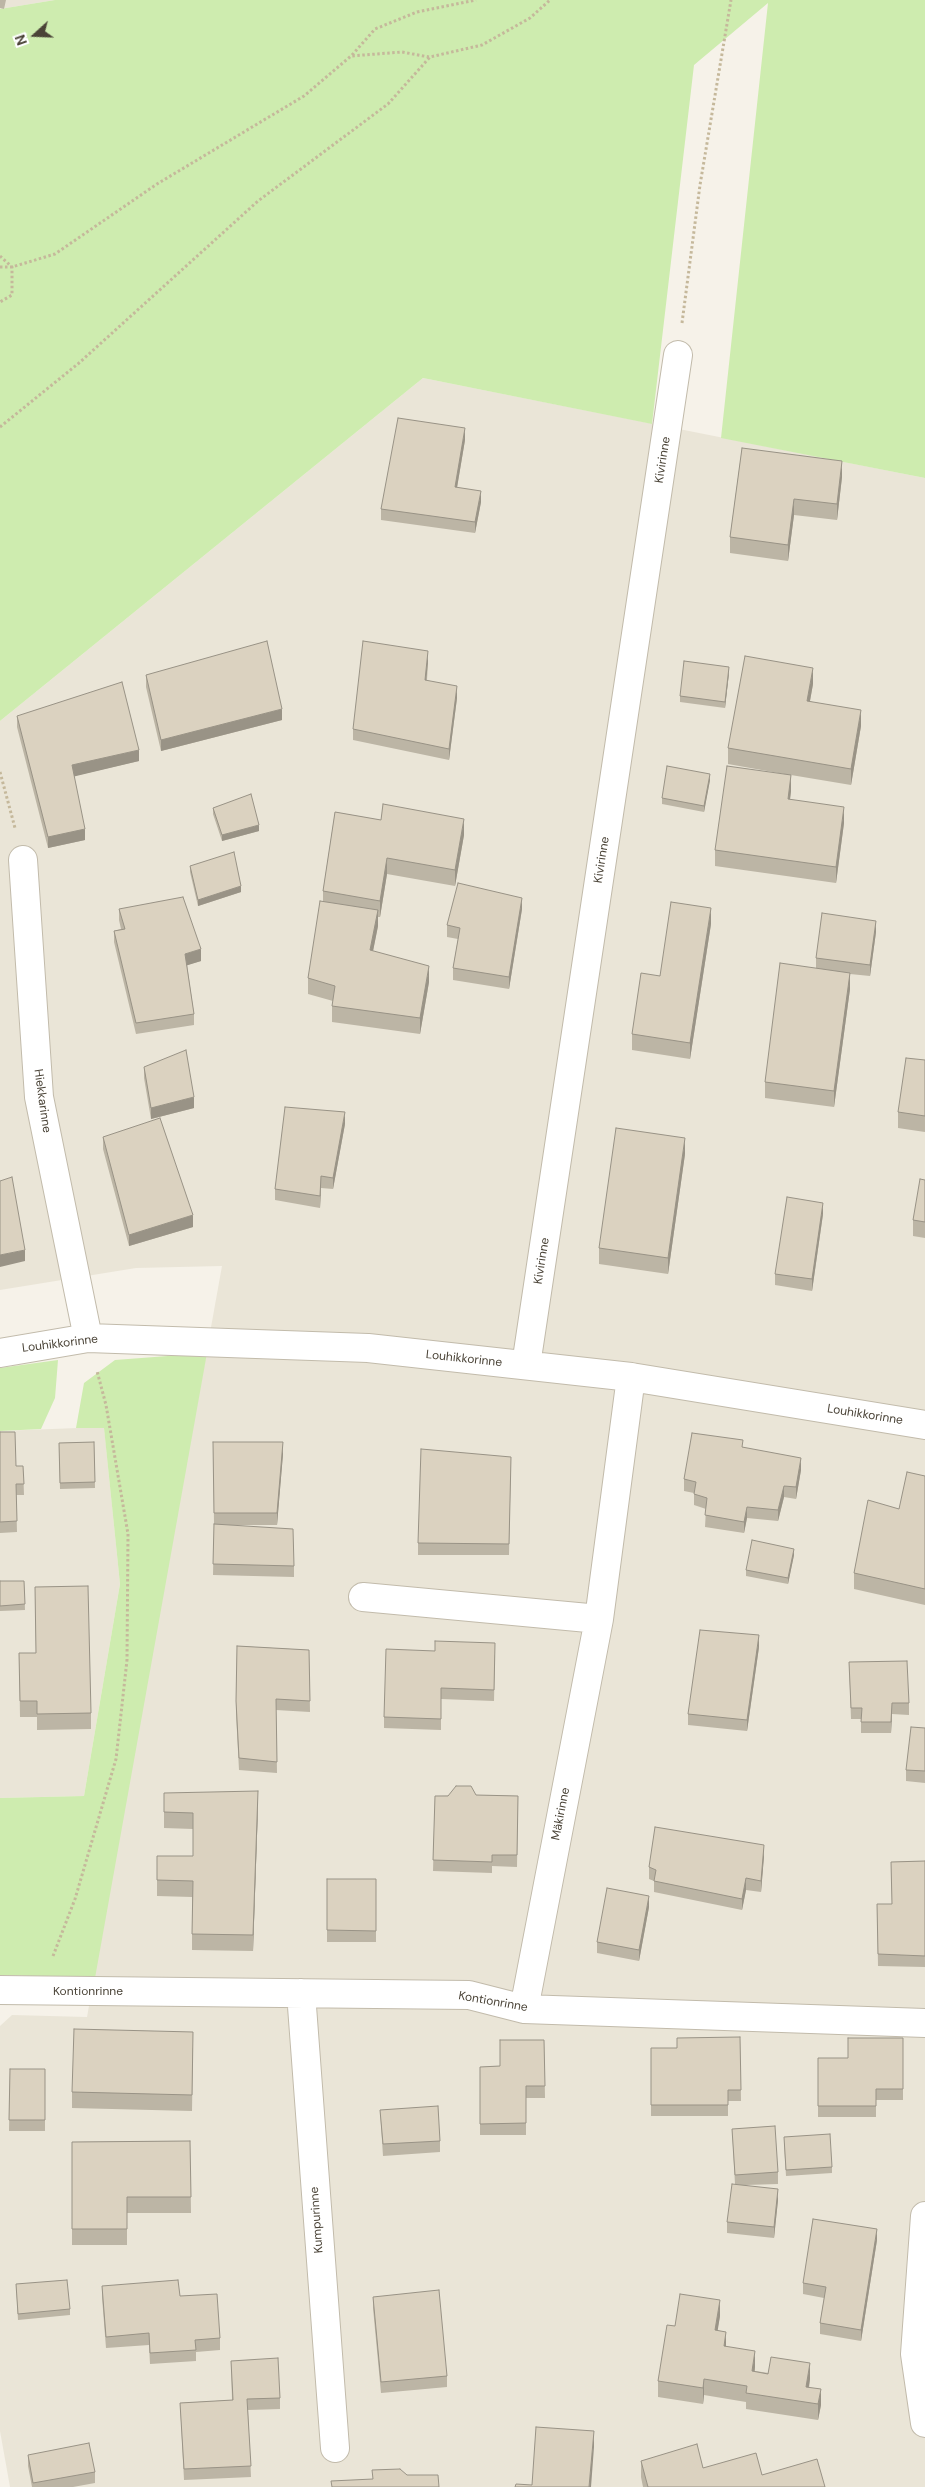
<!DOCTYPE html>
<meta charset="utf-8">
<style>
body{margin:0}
#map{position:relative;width:925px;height:2487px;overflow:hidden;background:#f6f2e9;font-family:"DM Sans",sans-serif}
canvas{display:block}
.north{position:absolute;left:10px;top:10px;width:50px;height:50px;-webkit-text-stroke:4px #fff;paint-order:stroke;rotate:250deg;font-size:14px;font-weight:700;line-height:20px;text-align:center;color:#4a4337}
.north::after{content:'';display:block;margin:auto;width:18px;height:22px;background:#4a4337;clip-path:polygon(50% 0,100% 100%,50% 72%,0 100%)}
</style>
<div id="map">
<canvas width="925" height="2487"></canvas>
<div class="north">N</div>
</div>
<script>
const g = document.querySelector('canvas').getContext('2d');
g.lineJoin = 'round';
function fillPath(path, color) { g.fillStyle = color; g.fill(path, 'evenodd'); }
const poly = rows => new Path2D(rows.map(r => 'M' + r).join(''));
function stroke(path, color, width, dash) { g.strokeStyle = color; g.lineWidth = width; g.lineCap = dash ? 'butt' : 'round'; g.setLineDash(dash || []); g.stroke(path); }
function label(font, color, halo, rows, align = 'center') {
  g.font = font + ' "DM Sans",sans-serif'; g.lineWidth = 4; g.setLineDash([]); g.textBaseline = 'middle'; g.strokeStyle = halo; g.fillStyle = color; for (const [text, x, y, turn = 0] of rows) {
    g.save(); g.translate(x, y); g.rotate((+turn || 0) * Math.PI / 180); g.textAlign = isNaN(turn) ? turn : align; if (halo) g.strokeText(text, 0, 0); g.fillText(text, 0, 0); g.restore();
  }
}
const residential = poly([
 [0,0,55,0,0,9],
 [423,378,925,478,925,2487,10,2487,0,2431,0,2026,12,2015,87,2017,222,1266,136,1268,0,1290,0,721],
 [104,1427,120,1584,84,1796,0,1798,0,1431]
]);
const green = poly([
 [55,0,925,0,925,478,721,438,768,3,694,65,652,424,423,378,0,721,0,9],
 [207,1353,95,1978,0,1975,0,1798,84,1796,120,1584,104,1428,76,1428,84,1383,115,1360],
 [58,1360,55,1398,41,1429,0,1431,0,1368]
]);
const path = poly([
 [352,55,375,29,417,12,476,0],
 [0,256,12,267,12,295,0,302],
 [0,267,12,267,55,254,157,184,304,96,351,56,402,52,429,57],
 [682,323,700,185,731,0],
 [0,427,79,363,258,201,388,104,430,57,482,45,530,18,550,0],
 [0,772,15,828],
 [53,1956,75,1899,116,1759,127,1660,128,1534,106,1405,97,1371]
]);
const street = poly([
 [23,860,39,1097,88,1338],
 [0,1353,88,1338,368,1348,631,1377,925,1425],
 [526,1365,678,355],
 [363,1597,599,1619],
 [0,1990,469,1995,524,2009,925,2023],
 [301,1993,335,2448],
 [524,2009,599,1619,631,1377],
 [925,2216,915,2354,925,2423]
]);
const wall = poly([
 [0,0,6,0,4,9,0,8],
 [465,440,457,488,481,502,475,533,381,520,381,509],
 [742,448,842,477,837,520,794,515,788,561,730,553,730,537],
 [428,662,427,680,457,698,449,760,353,740,353,729],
 [729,673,725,708,680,702,680,696],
 [146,675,282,720,161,751,146,687],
 [813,684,810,701,861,726,851,785,791,775,791,791,790,799,844,823,836,883,715,866,715,850,784,774,728,764,728,748],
 [17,716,139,761,74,776,85,840,48,848,17,727],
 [710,780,704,812,662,804,662,798],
 [213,808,259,831,222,841,213,814],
 [335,812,464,835,455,886,387,874,380,917,378,917,378,926,373,951,429,982,420,1034,332,1022,332,1006,333,1001,308,994,308,978,323,901,323,891],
 [190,866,241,892,198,906,190,872],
 [119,909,201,961,187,965,194,1014,194,1025,136,1034,114,942,114,931,121,929,119,920],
 [522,909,509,989,453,980,453,968,458,939,447,937,447,925],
 [711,924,690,1059,632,1050,632,1034,660,976],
 [876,932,870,976,850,974,850,989,834,1107,765,1098,765,1082,816,968,816,958],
 [925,1060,925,1132,898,1128,898,1112],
 [144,1067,194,1108,151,1119,144,1078],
 [345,1124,333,1189,321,1188,320,1208,275,1200,275,1189],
 [103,1137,193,1227,129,1246,103,1149],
 [685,1154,668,1274,599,1264,599,1248],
 [925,1180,925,1238,913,1236,913,1220],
 [823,1214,812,1291,775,1285,775,1274],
 [0,1432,16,1466,23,1466,24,1495,16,1495,17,1532,0,1533],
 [94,1442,95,1488,60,1489,59,1443],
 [213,1442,283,1454,277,1525,217,1525,294,1566,294,1577,213,1575,214,1524],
 [743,1447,801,1470,796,1499,784,1497,778,1521,747,1518,744,1533,705,1527,706,1509,694,1505,694,1493,684,1491,684,1479],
 [511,1457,509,1555,418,1555,418,1543],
 [925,1476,925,1605,854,1589,854,1573,899,1509],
 [794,1555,788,1584,746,1576,746,1570],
 [0,1581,24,1581,25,1610,0,1611],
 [35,1587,91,1713,91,1729,37,1730,37,1717,20,1717,19,1653,36,1653],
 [237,1646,309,1650,310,1712,276,1710,277,1773,239,1770,236,1713],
 [759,1647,747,1731,688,1725,688,1714],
 [495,1655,494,1701,441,1699,441,1730,384,1728,384,1717],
 [849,1662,909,1703,909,1715,892,1714,891,1733,861,1733,861,1719,851,1719],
 [925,1728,925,1783,906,1781,906,1770],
 [164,1793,258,1807,253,1951,192,1950,192,1897,157,1896,157,1856,193,1856,193,1829,164,1828],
 [476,1795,518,1796,517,1867,492,1866,492,1873,433,1871,435,1796],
 [764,1856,761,1892,746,1890,742,1910,654,1892,654,1881,649,1879,649,1867],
 [925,1861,925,1967,878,1966,877,1904,892,1904,891,1862],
 [327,1879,376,1879,376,1942,327,1942],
 [649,1907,639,1961,597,1953,597,1942],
 [740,2037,741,2101,728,2101,728,2116,651,2116,651,2048,677,2048],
 [903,2038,903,2100,876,2100,876,2117,818,2117,818,2058,848,2058],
 [544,2040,545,2098,526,2098,526,2135,480,2135,480,2067,500,2066],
 [193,2048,192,2111,72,2108,72,2092],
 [10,2069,45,2069,45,2131,9,2131],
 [380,2110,440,2141,440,2152,383,2156],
 [732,2129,778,2172,778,2184,746,2185,778,2200,774,2238,727,2233,727,2222,735,2184],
 [190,2141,191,2213,127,2213,127,2245,72,2245,72,2142],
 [784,2143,832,2167,832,2173,786,2176],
 [877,2240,861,2341,820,2334,820,2323,824,2298,803,2294,803,2283],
 [16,2284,70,2309,70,2315,18,2320],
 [102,2286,180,2296,220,2338,220,2350,196,2352,196,2361,150,2364,149,2345,106,2348,102,2297],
 [373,2297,447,2376,447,2387,381,2393,373,2308],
 [720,2316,717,2331,726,2346,755,2367,755,2371,810,2379,809,2388,821,2405,818,2420,746,2409,746,2402,704,2395,703,2404,658,2397,658,2381,675,2326],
 [231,2361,280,2398,280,2409,248,2410,251,2477,184,2480,180,2403,232,2400],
 [28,2455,95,2472,95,2483,73,2487,32,2487,28,2466],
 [641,2461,762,2475,825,2487,643,2487,641,2477]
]);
const shadedWall = poly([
 [465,428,465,440,455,499,455,487],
 [842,461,842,477,837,520,837,504],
 [481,491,481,502,475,533,475,522],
 [794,499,794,515,788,561,788,545],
 [428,651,428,662,425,691,425,680],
 [729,667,729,673,725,708,725,702],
 [813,668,813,684,807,717,807,701],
 [457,686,457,698,449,760,449,749],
 [282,709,282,720,161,751,161,740],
 [861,710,861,726,851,785,851,769],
 [139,750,139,761,72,777,72,765],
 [710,774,710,780,704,812,704,806],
 [791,775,791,791,788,815,788,799],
 [844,807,844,823,836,883,836,867],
 [464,819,464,835,455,886,455,870],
 [259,825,259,831,222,841,222,835],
 [85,829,85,840,48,848,48,837],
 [387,858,387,874,380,917,380,901],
 [241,886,241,892,198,906,198,900],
 [522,898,522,909,509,989,509,977],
 [711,908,711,924,690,1059,690,1043],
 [378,910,378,926,370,966,370,950],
 [876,921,876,932,870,976,870,965],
 [201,949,201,961,185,966,185,954],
 [429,966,429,982,420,1034,420,1018],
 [850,973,850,989,834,1107,834,1091],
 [194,1097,194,1108,151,1119,151,1108],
 [345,1112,345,1124,333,1189,333,1178],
 [685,1138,685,1154,668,1274,668,1258],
 [321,1176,321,1188,320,1208,320,1196],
 [823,1203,823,1214,812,1291,812,1279],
 [193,1215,193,1227,129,1246,129,1235],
 [25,1250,25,1261,0,1267,0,1255],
 [283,1442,283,1454,277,1525,277,1513],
 [801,1458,801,1470,796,1499,796,1487],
 [784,1486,784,1497,778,1521,778,1510],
 [747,1507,747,1518,744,1533,744,1522],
 [794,1549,794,1555,788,1584,788,1578],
 [759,1635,759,1647,747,1731,747,1720],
 [892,1703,892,1714,891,1733,891,1722],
 [258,1791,258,1807,253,1951,253,1935],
 [764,1845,764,1856,761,1892,761,1881],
 [746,1878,746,1890,742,1910,742,1899],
 [649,1896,649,1907,639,1961,639,1950],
 [778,2189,778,2200,774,2238,774,2227],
 [877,2229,877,2240,861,2341,861,2330],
 [720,2300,720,2316,715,2347,715,2330],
 [726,2332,726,2348,724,2346],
 [755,2351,755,2367,752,2387,752,2371],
 [810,2363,810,2379,806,2403,806,2387],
 [704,2379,704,2395,703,2404,703,2388],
 [821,2389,821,2405,818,2420,818,2404],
 [594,2431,594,2447,591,2487,589,2487]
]);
const building = poly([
 [398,418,465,428,455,487,481,491,475,522,381,509,398,418],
 [742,448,842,461,837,504,794,499,788,545,730,537,742,448],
 [267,641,282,709,161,740,146,675,267,641],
 [363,641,428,651,425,680,457,686,449,749,353,729,363,641],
 [745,656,813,668,807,701,861,710,851,769,728,748,745,656],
 [684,661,729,667,725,702,680,696,684,661],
 [122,682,139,750,72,765,85,829,48,837,17,716,122,682],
 [667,766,710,774,704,806,662,798,667,766],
 [727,766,791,775,788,799,844,807,836,867,715,850,727,766],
 [251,794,259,825,222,835,213,808,251,794],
 [383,804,464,819,455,870,387,858,380,901,323,891,335,812,381,820,383,804],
 [234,852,241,886,198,900,190,866,234,852],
 [458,883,522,898,509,977,453,968,460,928,447,925,458,883],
 [183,897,201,949,185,954,194,1014,136,1023,114,931,125,929,119,909,183,897],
 [320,901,378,910,370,950,429,966,420,1018,332,1006,335,986,308,978,320,901],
 [671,902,711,908,690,1043,632,1034,641,973,660,976,671,902],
 [822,913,876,921,870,965,816,958,822,913],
 [780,963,850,973,834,1091,765,1082,780,963],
 [186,1050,194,1097,151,1108,144,1067,186,1050],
 [906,1058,925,1060,925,1116,898,1112,906,1058],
 [285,1107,345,1112,333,1178,321,1176,320,1196,275,1189,285,1107],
 [160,1118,193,1215,129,1235,103,1137,160,1118],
 [616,1128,685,1138,668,1258,599,1248,616,1128],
 [12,1177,25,1250,0,1255,0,1181,12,1177],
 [920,1179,925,1180,925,1222,913,1220,920,1179],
 [787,1197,823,1203,812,1279,775,1274,787,1197],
 [0,1432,15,1432,16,1466,23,1466,24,1484,16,1484,17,1521,0,1522,0,1432],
 [692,1433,743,1440,742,1447,801,1458,796,1487,784,1486,778,1510,747,1507,744,1522,705,1515,707,1498,694,1494,696,1482,684,1479,692,1433],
 [94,1442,95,1482,60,1483,59,1443,94,1442],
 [213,1442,283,1442,277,1513,214,1513,213,1442],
 [421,1449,511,1457,509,1544,418,1543,421,1449],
 [907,1472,925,1476,925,1589,854,1573,868,1500,899,1509,907,1472],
 [214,1524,293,1529,294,1566,213,1564,214,1524],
 [752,1540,794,1549,788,1578,746,1570,752,1540],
 [0,1581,24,1581,25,1604,0,1606,0,1581],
 [88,1586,91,1713,37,1714,37,1701,20,1701,19,1653,36,1653,35,1587,88,1586],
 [700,1630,759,1635,747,1720,688,1714,700,1630],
 [435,1641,495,1643,494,1690,441,1688,441,1719,384,1717,386,1649,435,1651,435,1641],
 [237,1646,309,1650,310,1701,276,1699,277,1762,239,1758,236,1701,237,1646],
 [907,1661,909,1703,892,1703,891,1722,861,1722,862,1708,851,1708,849,1662,907,1661],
 [911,1727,925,1728,925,1771,906,1770,911,1727],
 [456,1786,471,1786,476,1795,518,1796,517,1855,492,1855,492,1862,433,1860,435,1796,448,1796,456,1786],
 [258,1791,253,1935,192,1934,193,1881,157,1880,157,1856,193,1856,193,1813,164,1812,164,1793,258,1791],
 [655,1827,764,1845,761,1881,746,1878,742,1899,654,1881,656,1870,649,1867,655,1827],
 [925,1861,925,1956,878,1954,877,1904,892,1904,891,1862,925,1861],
 [327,1879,376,1879,376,1931,327,1930,327,1879],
 [607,1888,649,1896,639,1950,597,1942,607,1888],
 [74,2029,193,2032,192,2095,72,2092,74,2029],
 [740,2037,741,2090,728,2090,728,2105,651,2105,651,2048,677,2048,677,2038,740,2037],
 [848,2038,903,2038,903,2089,876,2089,876,2106,818,2106,818,2058,848,2058,848,2038],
 [500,2040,544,2040,545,2086,526,2086,526,2123,480,2124,480,2067,500,2066,500,2040],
 [10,2069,45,2069,45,2120,9,2120,10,2069],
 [438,2106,440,2141,383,2144,380,2110,438,2106],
 [775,2126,778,2172,735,2175,732,2129,775,2126],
 [830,2134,832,2167,786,2170,784,2137,830,2134],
 [190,2141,191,2197,127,2197,127,2229,72,2229,72,2142,190,2141],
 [732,2184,778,2189,774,2227,727,2222,732,2184],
 [813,2219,877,2229,861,2330,820,2323,826,2287,803,2283,813,2219],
 [67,2280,70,2309,18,2314,16,2284,67,2280],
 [178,2280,180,2296,217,2294,220,2338,195,2340,196,2350,150,2353,149,2333,106,2337,102,2286,178,2280],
 [439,2290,447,2376,381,2382,373,2297,439,2290],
 [680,2294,720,2300,715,2330,726,2332,724,2346,755,2351,752,2371,768,2374,771,2357,810,2363,806,2387,821,2389,818,2404,746,2393,747,2386,704,2379,703,2388,658,2381,667,2325,675,2326,680,2294],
 [278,2358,280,2398,247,2399,251,2466,184,2469,180,2403,233,2400,231,2361,278,2358],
 [536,2427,594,2431,589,2487,515,2487,516,2484,532,2485,536,2427],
 [89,2443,95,2472,33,2483,28,2455,89,2443],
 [697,2444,703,2468,756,2453,762,2475,817,2459,825,2487,648,2487,641,2461,697,2444],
 [400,2469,407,2475,438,2475,439,2487,332,2487,331,2481,373,2479,372,2470,400,2469]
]);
const streetNames = [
 ["Kivirinne",663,460,-81],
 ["Kivirinne",602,860,-81],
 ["Hiekkarinne",42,1101,82],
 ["Kivirinne",542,1261,-81],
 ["Louhikkorinne",60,1344,-7],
 ["Louhikkorinne",464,1359,6],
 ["Louhikkorinne",865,1415,9],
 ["Mäkirinne",561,1814,-79],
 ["Kontionrinne",88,1992],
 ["Kontionrinne",493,2002,10],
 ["Kumpurinne",317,2220,-94]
];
fillPath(residential, '#eae5d7');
fillPath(green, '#ceecaf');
stroke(street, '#c2bbab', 30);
stroke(path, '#c5b89b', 3, [2.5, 2.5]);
stroke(street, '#fff', 28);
fillPath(wall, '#bcb5a5');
fillPath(shadedWall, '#999386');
fillPath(building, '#dbd2c0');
stroke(building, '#999386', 1);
label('12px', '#4a4337', '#fff', streetNames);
</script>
